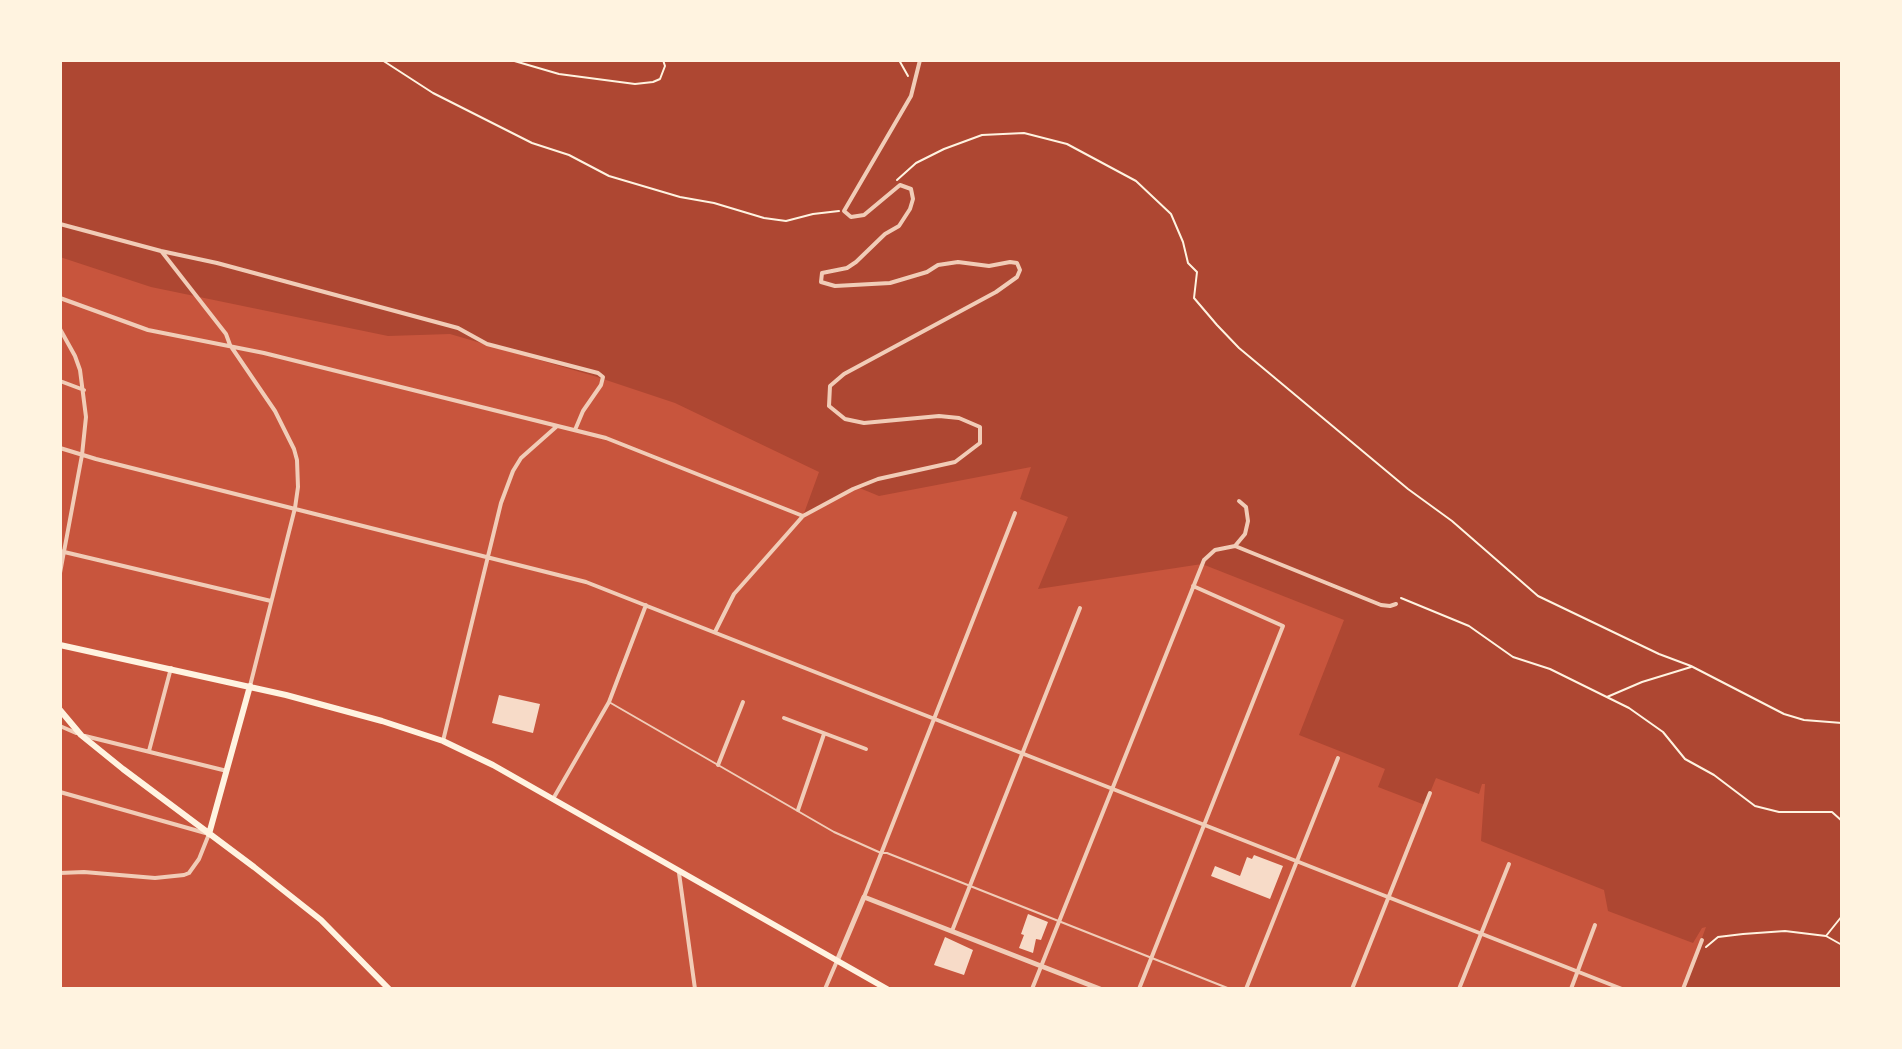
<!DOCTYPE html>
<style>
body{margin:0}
#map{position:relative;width:1902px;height:1049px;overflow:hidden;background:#c8553d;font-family:Ubuntu,sans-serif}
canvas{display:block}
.frame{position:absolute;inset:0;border:62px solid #fff3e0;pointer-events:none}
</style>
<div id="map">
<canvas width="1902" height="1049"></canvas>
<div class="frame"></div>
</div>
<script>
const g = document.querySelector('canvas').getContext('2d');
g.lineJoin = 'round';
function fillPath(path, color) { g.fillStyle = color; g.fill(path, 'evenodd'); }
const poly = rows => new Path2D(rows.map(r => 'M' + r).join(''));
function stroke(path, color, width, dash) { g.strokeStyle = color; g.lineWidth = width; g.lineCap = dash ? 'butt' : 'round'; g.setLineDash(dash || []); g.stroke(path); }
const green = poly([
 [60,60,1842,60,1842,989,1683,989,1706,927,1702,928,1693,943,1608,911,1604,890,1481,841,1485,784,1482,784,1479,794,1436,778,1425,805,1378,787,1385,769,1299,735,1344,620,1202,564,1038,589,1068,517,1020,499,1031,467,879,496,857,487,803,516,819,472,675,403,594,376,450,334,388,336,151,287,60,257]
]);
const building = poly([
 [499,695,540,704,533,733,492,723],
 [1254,855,1283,866,1270,899,1211,876,1215,866,1240,876,1247,857,1252,859],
 [1028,914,1048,922,1041,940,1036,939,1033,953,1019,948,1024,935,1021,934],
 [945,937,973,950,964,975,934,965]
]);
const path = poly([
 [382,60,433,93,532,143,569,155,609,176,680,197,714,203,764,218,786,221,813,214,839,211],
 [511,60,559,74,635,84,653,82,660,79,665,66,663,60],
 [899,60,908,76],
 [897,180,916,163,944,149,982,135,1024,133,1067,144,1136,181,1171,214,1183,242,1188,263,1197,272,1194,298,1217,325,1239,348,1408,489,1452,521,1538,596,1659,654,1691,666,1784,714,1804,720,1842,723],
 [1401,598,1469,626,1513,657,1550,669,1629,708,1663,732,1685,759,1714,775,1755,806,1779,812,1832,812,1842,821],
 [1607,697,1642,682,1691,667],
 [1826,936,1842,945],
 [1706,947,1718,937,1743,934,1785,931,1826,936,1842,916]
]);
const service = poly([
 [609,702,834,832,881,853,887,853,1230,989]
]);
const minor = poly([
 [60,224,161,251,217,263,458,328,487,344,598,373,603,377,601,385,583,411,575,430],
 [162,252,226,334,230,345,275,411,294,449,297,460,298,487,295,508,250,686],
 [60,298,148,330,264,353,606,438,803,516],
 [60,329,75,356,80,370,86,417,82,455,60,573],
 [60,381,84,390],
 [60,448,96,459,586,582,1622,989],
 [1235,546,1245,534,1248,521,1246,507,1239,501],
 [60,551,271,601],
 [715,632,734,594,803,516,853,489,878,479,955,462,980,443,980,427,959,418,939,416,864,423,845,419,829,406,830,386,844,374,996,292,1017,277,1020,270,1017,263,1010,262,989,266,958,262,938,265,927,272,890,283,835,286,821,282,822,273,847,268,856,262,885,234,899,226,910,209,913,199,911,189,900,185,864,215,851,217,844,211,911,96,920,60],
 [784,718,866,749],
 [60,726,76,733],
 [85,736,227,771],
 [443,741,501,503,513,471,521,458,556,427],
 [149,751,171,668],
 [718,765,743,702],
 [60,792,209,834,199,859,189,873,184,875,155,878,84,872,60,873],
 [553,799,609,702,646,605],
 [798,810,824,734],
 [679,873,695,989],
 [864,897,1015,513],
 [952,931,1080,608],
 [825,989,837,961],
 [1032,989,1204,560,1215,550,1235,546,1381,605,1390,606,1396,604],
 [1139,989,1283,626,1193,586],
 [1246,989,1338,758],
 [1352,989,1430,793],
 [1459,989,1509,864],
 [1571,989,1595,925],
 [1683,989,1702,940]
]);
const tertiary = poly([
 [837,961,864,897,1100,989]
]);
const primary = poly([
 [60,645,286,695,382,721,443,741,493,765,887,989],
 [60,710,81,735,123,769,254,867,321,920,389,989],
 [209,834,250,686]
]);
fillPath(green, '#ae4732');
fillPath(building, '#f7dbc8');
stroke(path, '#fff3e0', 2);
stroke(service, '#f1ccb7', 2);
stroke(minor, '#f1ccb7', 4);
stroke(tertiary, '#f1ccb7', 5);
stroke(primary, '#fff3e0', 6);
</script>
